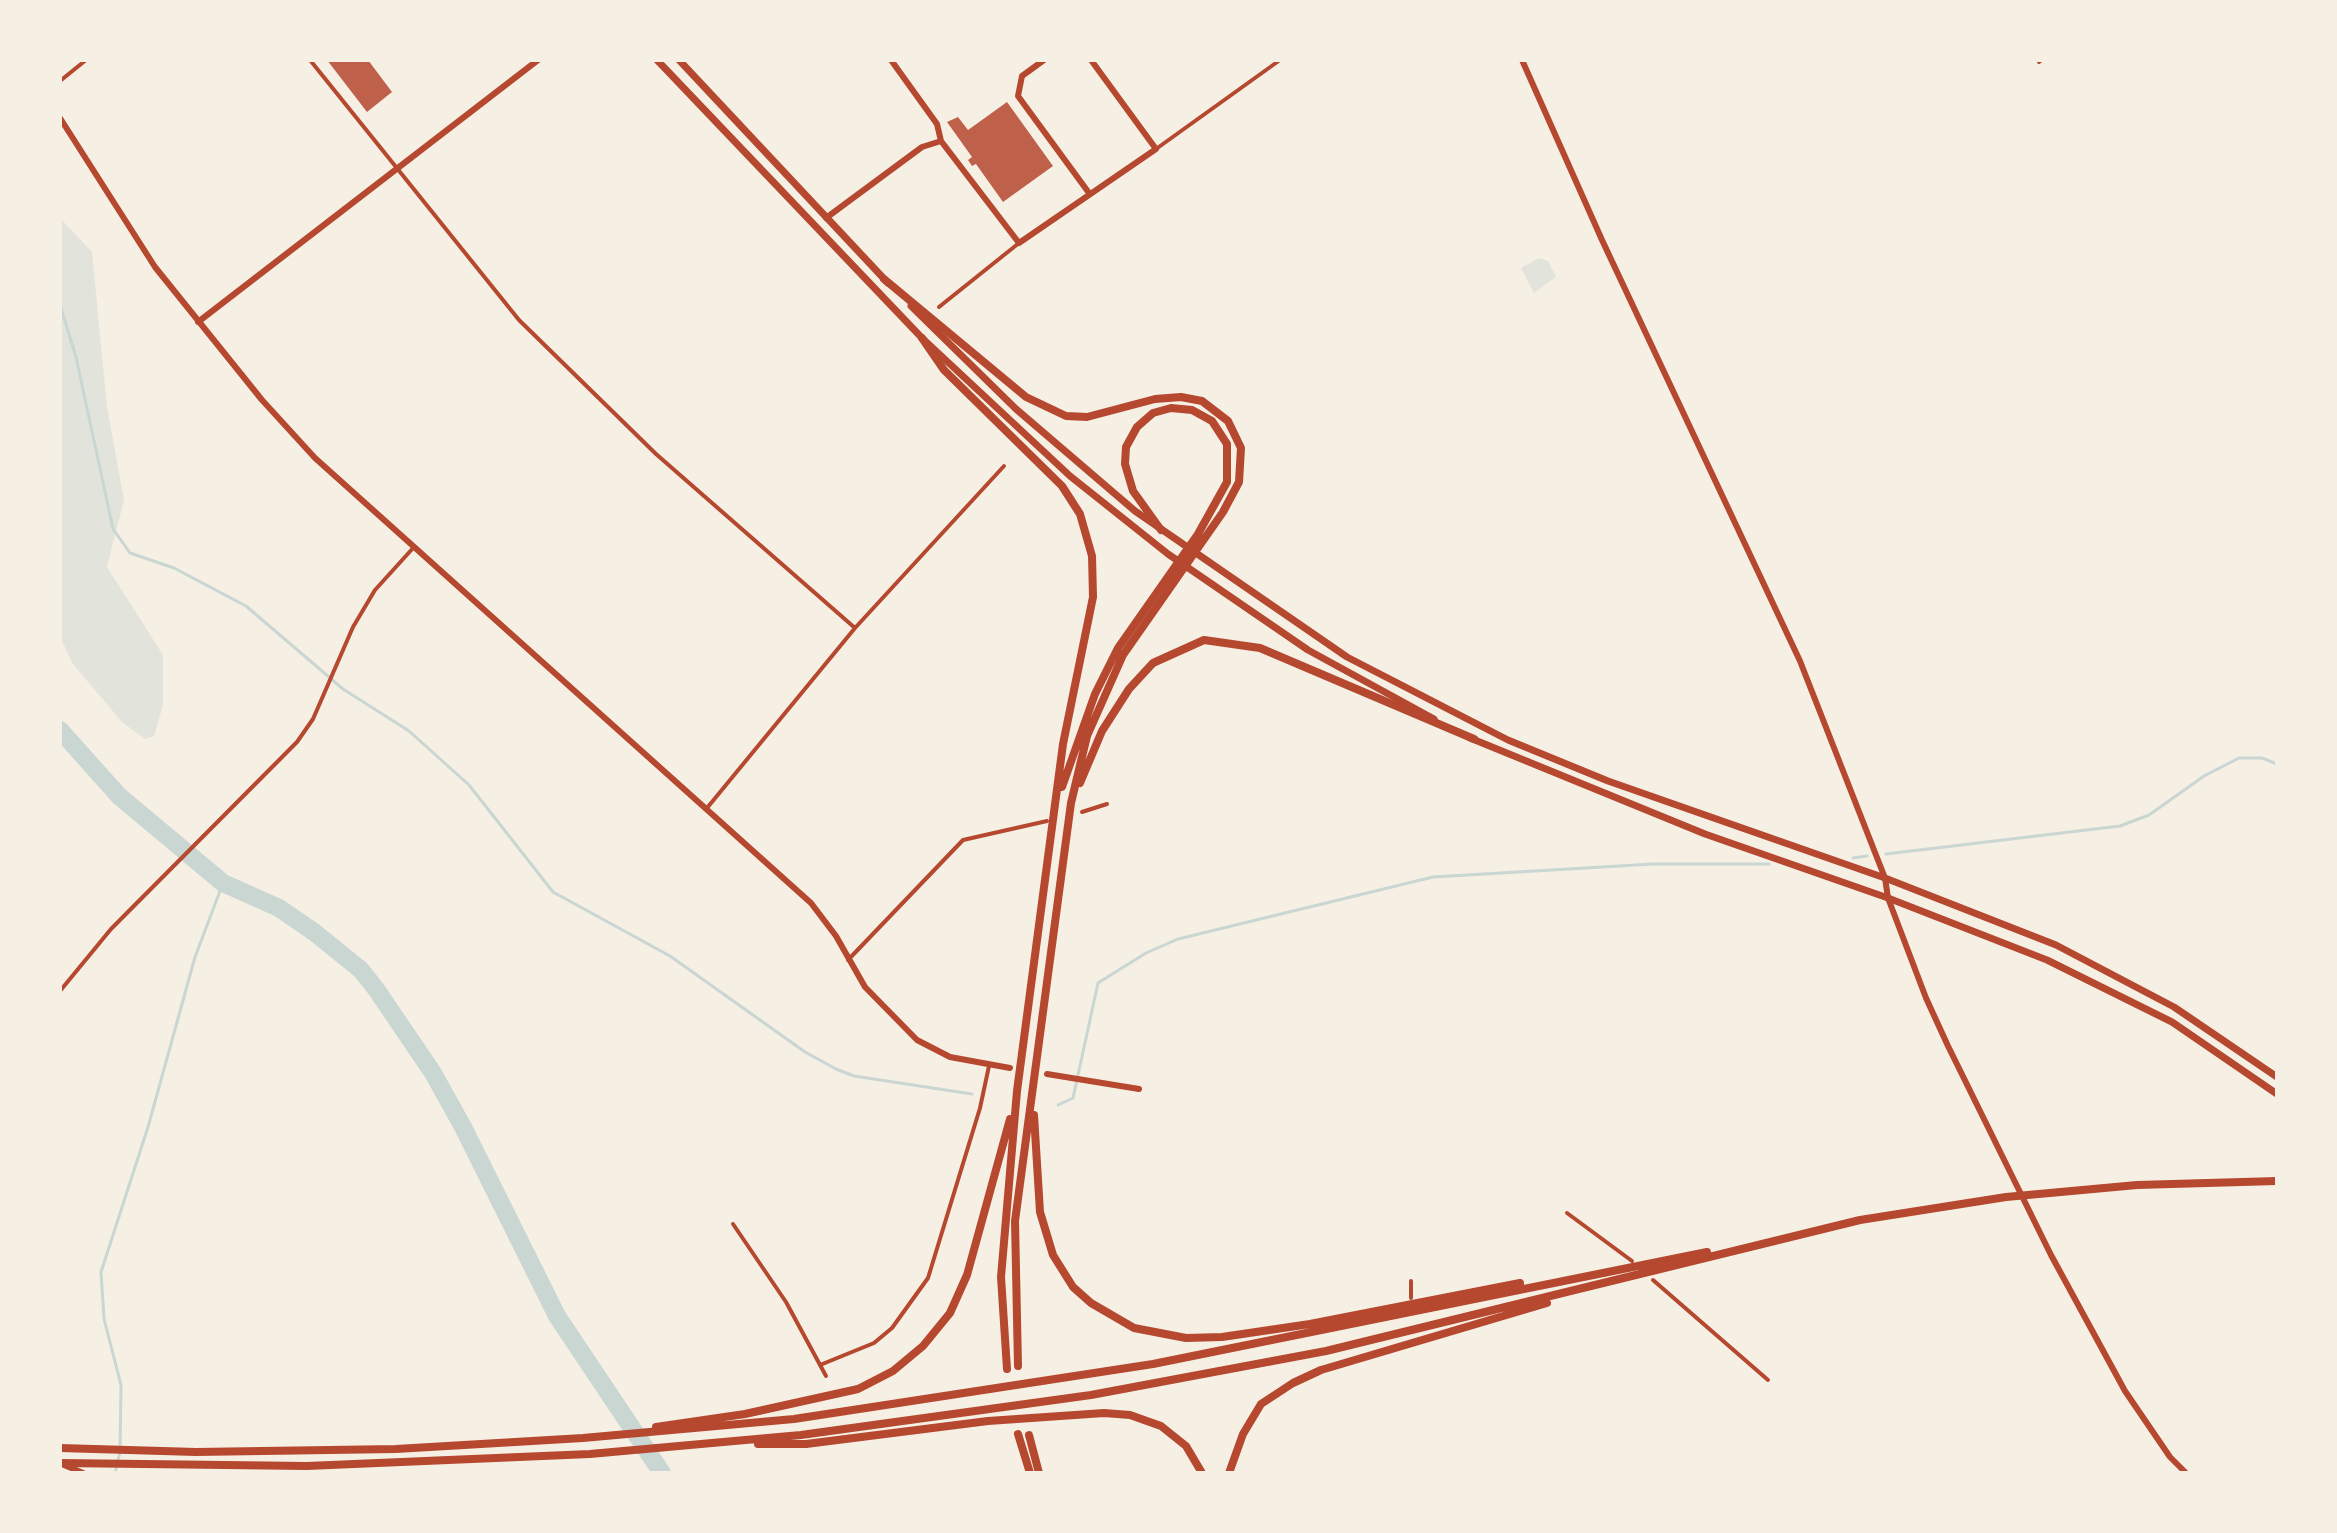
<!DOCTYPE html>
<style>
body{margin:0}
#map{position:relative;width:2337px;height:1533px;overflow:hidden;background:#f6efe4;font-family:Poppins,sans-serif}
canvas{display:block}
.frame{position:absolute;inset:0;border:62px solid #f6efe4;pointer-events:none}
</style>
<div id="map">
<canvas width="2337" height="1533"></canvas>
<div class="frame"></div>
</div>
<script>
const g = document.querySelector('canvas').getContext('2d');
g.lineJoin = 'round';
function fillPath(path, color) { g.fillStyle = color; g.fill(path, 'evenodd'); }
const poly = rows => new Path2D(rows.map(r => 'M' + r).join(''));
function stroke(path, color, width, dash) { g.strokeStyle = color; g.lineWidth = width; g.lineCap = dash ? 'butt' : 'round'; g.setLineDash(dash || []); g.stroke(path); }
const green = poly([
 [60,218,92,252,107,407,124,500,107,567,163,655,163,705,154,736,145,739,122,722,73,664,60,637],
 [1539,258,1548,261,1556,277,1534,293,1521,268]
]);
const stream = poly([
 [60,305,76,357,113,529,130,553,174,568,246,606,343,689,409,731,469,785,553,892,670,956,805,1052,836,1069,854,1076,972,1094],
 [1886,854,2120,826,2149,815,2204,776,2239,758,2262,758,2277,764],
 [1853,858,1867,856],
 [1058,1105,1073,1098,1098,983,1146,953,1178,939,1433,877,1653,864,1769,864],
 [115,1473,120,1452,121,1385,104,1319,101,1272,148,1127,195,957,223,883]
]);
const river = poly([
 [60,730,119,796,223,883,279,908,314,932,361,970,376,989,433,1073,463,1127,557,1316,662,1473]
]);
const building = poly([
 [327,60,368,60,392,92,367,112],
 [1007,102,1053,166,1003,202,976,164,972,166,968,160,972,157,947,122,958,117,968,130]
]);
const minor = poly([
 [310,60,519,320,656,454,855,628],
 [2039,62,2041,60],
 [60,81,86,60],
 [1156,149,1280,60],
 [939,307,1019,243],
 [707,808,855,628,1004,466],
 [1082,812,1107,804],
 [848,960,963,840,1047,821],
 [60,991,111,929,297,742,313,719,353,627,375,590,414,547],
 [1567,1213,1632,1261],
 [733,1224,786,1302,826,1376],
 [1653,1280,1768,1380],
 [1411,1281,1411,1298],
 [820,1365,874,1343,892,1328,928,1278,980,1108,989,1066]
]);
const tertiary = poly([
 [891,60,937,124,941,141],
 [1044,60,1022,76,1018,96,1089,193],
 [60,118,155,267,262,400,315,458,811,903,836,936,865,987,917,1040,950,1057,1010,1068],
 [826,218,922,147,941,141,1019,243,1156,149,1091,60],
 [198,322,538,60],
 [1047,1074,1139,1089],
 [64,1465,83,1473]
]);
const secondary = poly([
 [1522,60,1602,240,1800,661,1885,878,1888,898,1926,998,1948,1046,2051,1255,2125,1391,2170,1457,2186,1473]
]);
const trunk = poly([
 [657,60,922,338,1070,476,1168,554,1308,650,1434,719],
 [679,60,888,283],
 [911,306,1016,409,1135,511,1347,657,1508,740,1608,781,1885,878,2056,945,2174,1007,2277,1077],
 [1470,738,1705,834,1888,898,2047,960,2172,1022,2277,1094]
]);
const motorway = poly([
 [884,279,1026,397,1066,416,1087,417,1155,399,1181,397,1202,401,1228,421,1241,448,1239,482,1223,512,1123,655,1087,736,1071,803,1015,1221,1018,1366],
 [922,338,944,370,1062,486,1080,514,1092,556,1093,597,1063,744,1017,1091,1001,1277,1007,1369],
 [1080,783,1102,731,1129,689,1153,663,1204,640,1260,648,1474,739],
 [1062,787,1095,694,1118,648,1198,534,1227,482,1227,444,1212,421,1192,410,1171,408,1153,413,1137,427,1126,447,1125,464,1133,491,1161,530],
 [1034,1115,1040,1212,1053,1255,1073,1287,1091,1303,1134,1328,1186,1338,1222,1337,1310,1324,1520,1283],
 [656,1427,745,1414,858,1389,893,1371,923,1346,950,1313,967,1275,1010,1119],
 [1018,1434,1030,1473],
 [1029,1435,1039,1473],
 [758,1444,806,1444,988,1421,1104,1413,1130,1415,1161,1426,1186,1446,1202,1473],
 [60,1448,196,1452,396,1449,583,1438,794,1419,1153,1364,1707,1252],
 [60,1463,307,1466,590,1454,801,1435,1091,1395,1326,1351,1860,1220,2006,1197,2137,1185,2277,1181],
 [1229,1473,1243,1434,1261,1404,1293,1383,1321,1370,1547,1303]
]);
fillPath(green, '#e2e4dc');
stroke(stream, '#c9d6d2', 3);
stroke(river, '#c9d6d2', 18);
fillPath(building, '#bf614a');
stroke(minor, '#b5482f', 4);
stroke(tertiary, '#b5482f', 6);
stroke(secondary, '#b5482f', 6);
stroke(trunk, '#b5482f', 7);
stroke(motorway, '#b5482f', 8);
</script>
